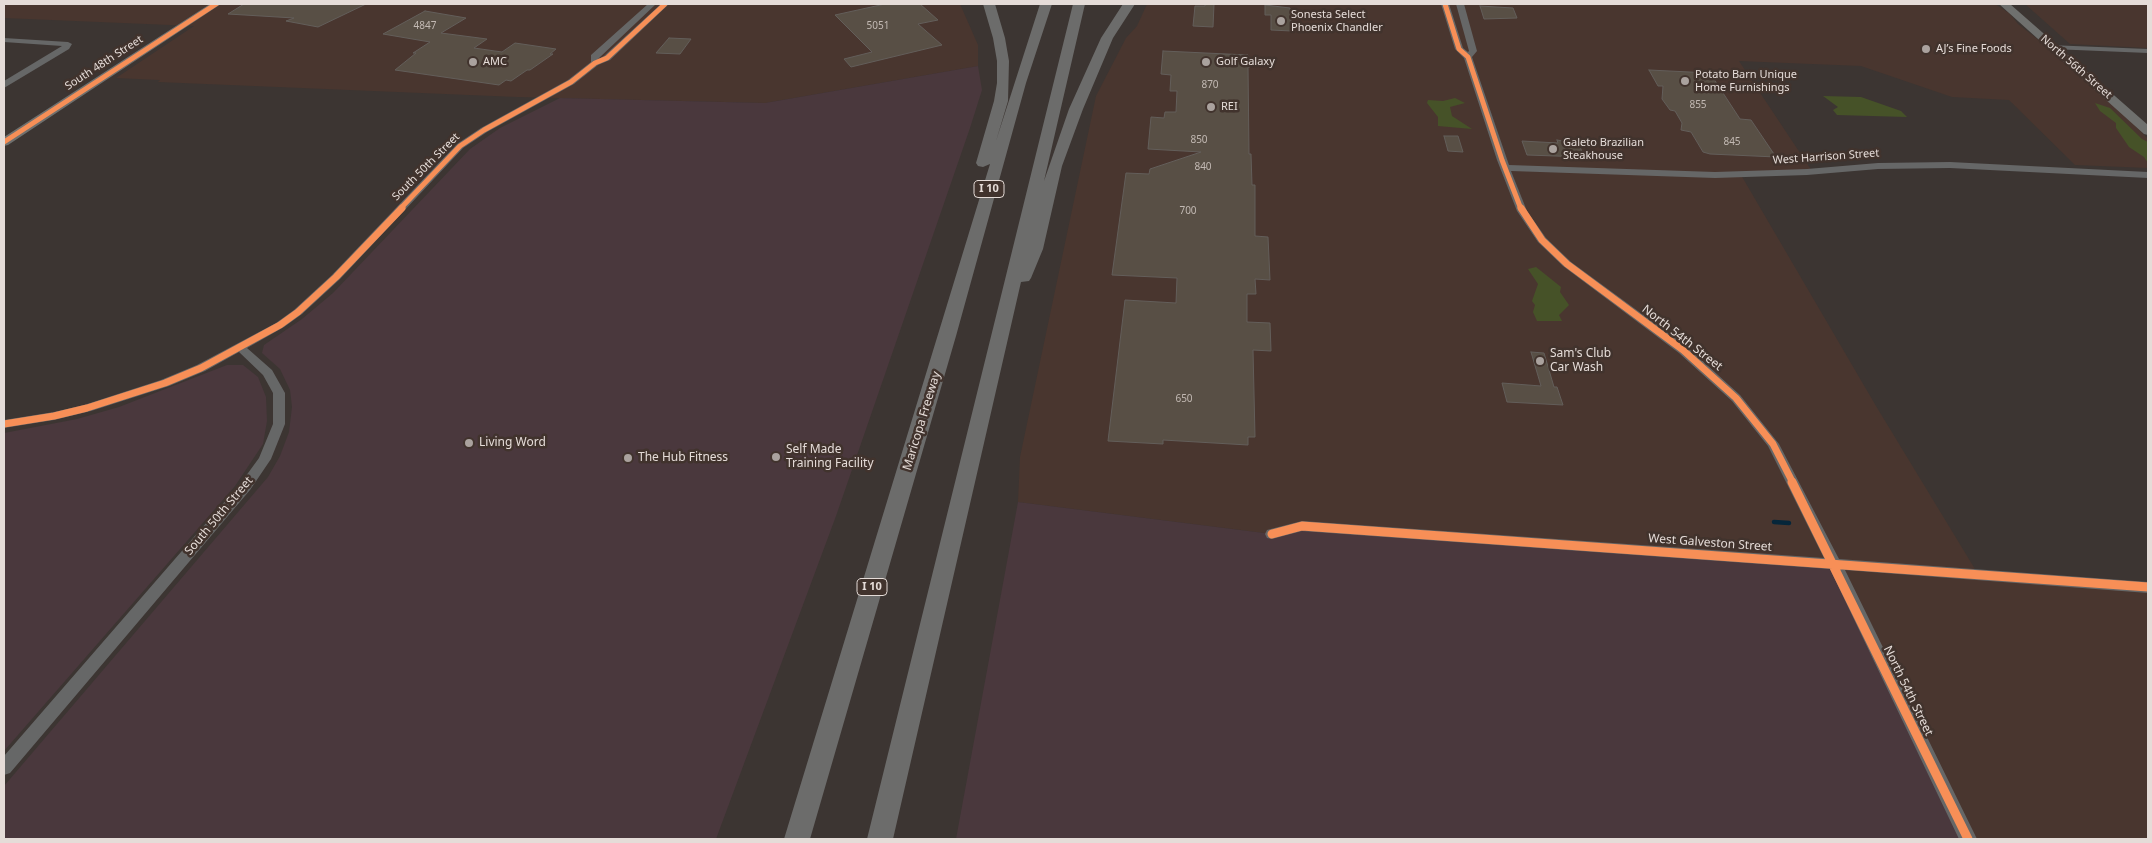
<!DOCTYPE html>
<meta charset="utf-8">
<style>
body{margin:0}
#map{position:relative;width:2152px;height:843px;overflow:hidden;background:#3c3532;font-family:"Noto Sans",sans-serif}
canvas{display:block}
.frame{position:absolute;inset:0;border:5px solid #e5dcd8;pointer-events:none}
</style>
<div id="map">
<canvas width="2152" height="843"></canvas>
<div class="frame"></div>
</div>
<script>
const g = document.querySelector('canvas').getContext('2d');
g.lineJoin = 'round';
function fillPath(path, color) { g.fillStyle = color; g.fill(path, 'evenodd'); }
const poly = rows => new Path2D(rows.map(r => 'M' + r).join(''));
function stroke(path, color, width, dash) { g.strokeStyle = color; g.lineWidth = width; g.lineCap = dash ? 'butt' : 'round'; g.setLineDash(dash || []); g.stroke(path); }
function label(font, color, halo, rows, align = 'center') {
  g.font = font + ' "Noto Sans",sans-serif'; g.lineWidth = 5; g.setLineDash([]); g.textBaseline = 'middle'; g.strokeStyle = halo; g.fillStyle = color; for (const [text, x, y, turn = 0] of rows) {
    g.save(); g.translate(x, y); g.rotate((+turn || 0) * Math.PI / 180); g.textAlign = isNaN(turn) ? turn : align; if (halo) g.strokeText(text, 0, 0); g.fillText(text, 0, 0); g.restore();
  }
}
const built = poly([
 [4,4,960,4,978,45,978,66,765,103,517,97,158,82,160,80,116,78,194,26,4,18],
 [1147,4,1995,4,2009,13,2018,24,2054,52,2115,105,2148,139,2148,168,2075,165,2009,100,1952,97,1861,66,1739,61,1812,171,1741,175,1876,406,1978,574,1950,572,2148,589,2148,839,1968,839,1899,698,1272,534,1018,502,1020,457,1096,96,1126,38,1137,26],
 [2025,4,2148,4,2148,48,2070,44]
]);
const industrial = poly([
 [978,66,982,90,970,128,836,516,716,839,4,839,4,786,268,477,280,456,289,432,292,407,290,390,280,369,262,353,264,345,302,319,333,293,470,149,500,128,560,98,765,103],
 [227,365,243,365,258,377,266,397,267,421,263,444,235,486,4,751,4,433,77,419,119,407],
 [1018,502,1272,534,1302,526,1833,563,1968,839,956,839]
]);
const green = poly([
 [1823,96,1861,97,1901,111,1907,117,1837,115,1833,110,1838,107],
 [1455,98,1465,103,1450,107,1452,116,1472,129,1438,126,1438,117,1427,103,1428,100,1443,101],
 [2095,103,2110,108,2142,139,2148,142,2148,163,2144,157,2129,147,2116,128,2116,123,2100,111],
 [1536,267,1561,287,1560,292,1569,305,1559,315,1562,321,1537,321,1533,312,1535,305,1532,301,1538,284,1528,269]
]);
const stream = poly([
 [1774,522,1789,523]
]);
const building = poly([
 [244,4,366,4,318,27,286,21,294,18,228,14,244,4],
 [885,4,920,4,938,20,918,24,942,45,851,67,844,59,872,52,835,15,885,4],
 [1205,4,1214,4,1213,27,1193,26,1195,6,1205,6,1205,4],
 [1265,5,1290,8,1292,31,1271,30,1271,15,1265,15,1265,5],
 [1480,6,1513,8,1517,18,1484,19,1480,6],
 [425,11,466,18,441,33,487,39,474,48,502,52,515,43,556,49,550,54,553,54,530,70,527,70,511,81,506,80,499,85,395,70,416,53,413,53,430,42,383,34,425,11],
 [669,38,691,39,680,54,656,53,669,38],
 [1163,51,1248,55,1248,57,1250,57,1250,67,1248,67,1249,154,1251,154,1252,185,1255,185,1255,236,1268,237,1270,280,1255,279,1256,294,1247,294,1247,322,1270,323,1271,351,1253,350,1255,437,1248,437,1248,445,1163,440,1163,444,1108,441,1125,300,1176,303,1177,278,1112,275,1126,173,1149,174,1150,169,1201,152,1148,149,1151,117,1164,118,1165,112,1176,112,1177,91,1170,91,1171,75,1161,74,1163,51],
 [1649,70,1710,73,1740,119,1751,120,1776,157,1710,154,1703,152,1691,132,1681,130,1682,123,1675,111,1670,110,1662,99,1663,86,1658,86,1649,70],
 [1444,136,1458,136,1463,152,1448,151,1444,136],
 [1557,140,1579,144,1584,157,1527,155,1522,141,1558,143,1557,140],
 [1531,352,1544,353,1554,387,1557,387,1563,405,1507,402,1502,383,1541,386,1531,352]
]);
const minor = poly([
 [648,4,656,4,598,59,604,56,661,4,669,4,610,60,598,65,574,84,487,132,463,148,340,279,302,314,284,327,247,348,272,370,285,393,285,424,271,459,250,490,10,773,4,775,4,756,240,484,259,458,273,424,273,393,263,375,239,352,205,371,169,386,91,411,54,420,4,428,4,420,54,412,84,405,161,380,197,365,276,323,294,310,332,275,457,144,481,128,568,80,591,62,591,55,648,4],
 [1441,4,1449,4,1463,48,1468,52,1469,51,1456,4,1464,4,1477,51,1472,57,1509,165,1715,172,1807,169,1878,163,1950,162,2148,172,2148,178,1950,168,1878,169,1807,175,1715,178,1511,171,1527,211,1546,238,1571,262,1687,347,1740,395,1779,444,1839,559,2148,582,2148,593,1845,570,1977,839,1959,839,1830,569,1302,531,1272,539,1267,538,1265,534,1267,530,1302,521,1824,558,1768,446,1732,401,1679,353,1563,266,1538,242,1517,211,1497,160,1464,58,1455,49,1441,4],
 [4,38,68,42,72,44,69,49,4,88,4,81,62,46,4,42,4,38],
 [2049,45,2148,49,2148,53,2052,49,2049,49,2049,45]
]);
const major = poly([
 [210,4,221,4,8,145,4,146,4,137,210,4],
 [1999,4,2010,4,2148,125,2148,135,2144,134,1999,4]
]);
const highway = poly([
 [983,4,995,4,1005,38,1009,61,1008,101,996,141,1040,4,1052,4,1026,83,956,336,810,839,784,839,990,164,983,167,978,166,976,163,994,101,997,83,997,61,993,38,983,4],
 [1073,4,1085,4,1044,181,1069,109,1101,38,1123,4,1135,4,1113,38,1083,109,1062,166,1043,249,1031,278,1029,281,1021,282,893,839,867,839,1073,4]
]);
const cyclewayFar2 = poly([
 [1445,4,1459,49,1468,57,1502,160,1521,209],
 [4,142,216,4],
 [400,209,460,146,484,130,571,82,595,63,607,58,665,4]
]);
const cyclewayFar1 = poly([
 [1521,208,1542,240,1567,264,1683,350,1736,398,1773,444,1793,483],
 [4,424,54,416,87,408,165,383,201,368,280,325,298,312,336,277,402,208]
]);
const cycleway = poly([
 [1792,482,1968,839],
 [1272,534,1302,526,2148,587]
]);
const markers = [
 [1281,21,5,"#aaa29e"],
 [1926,49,5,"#aaa29e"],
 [473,62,5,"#aaa29e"],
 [1206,62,5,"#aaa29e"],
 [1685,81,5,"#aaa29e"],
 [1211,107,5,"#aaa29e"],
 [1553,149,5,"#aaa29e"],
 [1540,361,5,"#aaa29e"],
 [469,443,5,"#aaa29e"],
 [776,457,5,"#aaa29e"],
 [628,458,5,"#aaa29e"]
];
const numberNames = [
 ["4847",425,26],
 ["5051",878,26],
 ["870",1210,85],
 ["855",1698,105],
 ["850",1199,140],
 ["845",1732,142],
 ["840",1203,167],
 ["700",1188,211],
 ["650",1184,399]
];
const farPoinames = [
 ["Sonesta Select",1291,15],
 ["Phoenix Chandler",1291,28],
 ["AJ’s Fine Foods",1936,49],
 ["AMC",483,62],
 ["Golf Galaxy",1216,62],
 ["Potato Barn Unique",1695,75],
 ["Home Furnishings",1695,88],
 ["REI",1221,107],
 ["Galeto Brazilian",1563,143],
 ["Steakhouse",1563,156]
];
const farStreetnames = [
 ["South 48th Street",104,63,-33],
 ["North 56th Street",2076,67,41],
 ["West Harrison Street",1826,157,-4],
 ["South 50th Street",426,167,-45]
];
const shields = [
 [989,189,30],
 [872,587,30]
];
const shieldNames = [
 ["I 10",989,189],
 ["I 10",872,587]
];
const streetNames = [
 ["North 54th Street",1682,338,38],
 ["Maricopa Freeway",922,421,-73],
 ["South 50th Street",219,516,-50],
 ["West Galveston Street",1710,543,4],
 ["North 54th Street",1908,691,64]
];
const poiNames = [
 ["Sam's Club",1550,354],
 ["Car Wash",1550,368],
 ["Living Word",479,443],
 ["Self Made",786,450],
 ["Training Facility",786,464],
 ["The Hub Fitness",638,458]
];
fillPath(built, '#49362f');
fillPath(industrial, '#4a383d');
fillPath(green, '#465228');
stroke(stream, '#06263a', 4.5);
fillPath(building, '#584f45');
stroke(building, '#635e5a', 1);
fillPath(minor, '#666767');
fillPath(major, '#6f706e');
fillPath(highway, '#6c6c6b');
stroke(cyclewayFar2, '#f78f57', 5);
stroke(cyclewayFar1, '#f78f57', 7);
stroke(cycleway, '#f78f57', 9);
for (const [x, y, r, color] of markers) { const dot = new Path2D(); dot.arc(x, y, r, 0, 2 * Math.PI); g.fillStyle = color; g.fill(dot); stroke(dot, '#41332d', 2); }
label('10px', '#c2b9b3', null, numberNames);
label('11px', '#e5dcd8', '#41332d', farPoinames, 'left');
label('11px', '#e5dcd8', '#41332d', farStreetnames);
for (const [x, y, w] of shields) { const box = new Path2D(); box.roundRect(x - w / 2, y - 8.5, w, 17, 4); g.fillStyle = '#41332d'; g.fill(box); stroke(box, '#e5dcd8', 1); }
label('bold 11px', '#e5dcd8', null, shieldNames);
label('12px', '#e5dcd8', '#41332d', streetNames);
label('12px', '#e5dcd8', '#41332d', poiNames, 'left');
</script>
